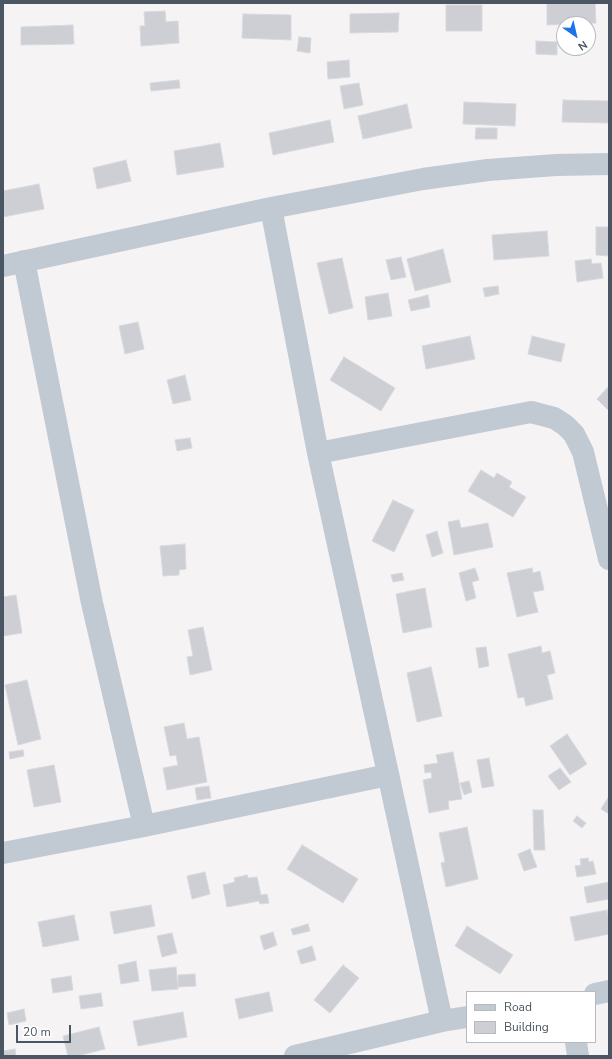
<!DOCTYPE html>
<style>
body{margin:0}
#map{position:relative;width:612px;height:1059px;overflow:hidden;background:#f5f3f3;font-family:"Nunito Sans",sans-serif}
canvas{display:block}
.frame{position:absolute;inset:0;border:4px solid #4a5661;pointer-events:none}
.legend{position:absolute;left:466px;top:991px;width:130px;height:52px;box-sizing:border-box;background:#fff;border:1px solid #b7bbc0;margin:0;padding:5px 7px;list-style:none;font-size:12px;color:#4a5661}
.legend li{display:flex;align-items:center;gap:8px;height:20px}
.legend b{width:20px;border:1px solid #b7bbc0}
.north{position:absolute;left:556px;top:16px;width:40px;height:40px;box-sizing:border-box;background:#fff;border:1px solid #b7bbc0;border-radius:50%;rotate:146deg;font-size:11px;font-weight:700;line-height:16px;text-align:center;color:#4a5661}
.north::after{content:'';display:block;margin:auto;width:14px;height:18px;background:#1a73e8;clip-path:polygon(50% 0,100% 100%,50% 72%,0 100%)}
.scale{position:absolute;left:16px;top:1025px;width:55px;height:18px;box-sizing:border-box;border:2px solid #4a5661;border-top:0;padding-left:5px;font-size:12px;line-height:14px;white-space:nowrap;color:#4a5661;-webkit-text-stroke:3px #fff;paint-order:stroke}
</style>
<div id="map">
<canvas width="612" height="1059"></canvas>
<div class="frame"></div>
<ul class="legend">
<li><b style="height:5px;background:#c1cad2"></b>Road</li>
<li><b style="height:11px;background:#cdcfd5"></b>Building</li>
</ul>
<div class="north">N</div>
<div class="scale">20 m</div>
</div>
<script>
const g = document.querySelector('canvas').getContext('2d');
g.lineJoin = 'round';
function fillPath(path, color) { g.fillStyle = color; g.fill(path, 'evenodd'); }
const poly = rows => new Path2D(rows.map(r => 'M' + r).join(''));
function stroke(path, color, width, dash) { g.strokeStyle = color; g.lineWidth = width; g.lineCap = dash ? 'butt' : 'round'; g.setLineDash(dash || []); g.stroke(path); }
const building = poly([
 [547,3,595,3,596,23,547,25,547,3],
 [446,5,482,5,482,31,446,31,446,5],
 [165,11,166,22,178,21,179,43,141,46,140,26,145,26,144,12,165,11],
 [399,13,398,32,350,33,350,14,399,13],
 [243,14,291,15,291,40,242,38,243,14],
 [73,25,74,44,21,45,21,27,73,25],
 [299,37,311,38,310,53,297,51,299,37],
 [536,41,557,42,557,55,536,54,536,41],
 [349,60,350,77,328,79,327,62,349,60],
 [179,80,180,88,151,91,150,83,179,80],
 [359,83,363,105,344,109,340,86,359,83],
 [563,100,609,101,609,123,562,122,563,100],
 [464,102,516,104,515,126,463,124,464,102],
 [407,104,412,128,363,139,358,116,407,104],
 [330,120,334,142,273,155,269,133,330,120],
 [476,128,497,128,497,139,475,139,476,128],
 [220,143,224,167,177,175,174,151,220,143],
 [126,160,131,181,97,189,93,168,126,160],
 [39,184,44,209,3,217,3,191,39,184],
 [596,227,609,227,609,256,596,255,596,227],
 [547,231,549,256,494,260,492,235,547,231],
 [443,249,451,282,415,291,407,259,443,249],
 [401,257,406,277,391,280,386,260,401,257],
 [342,258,353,308,329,314,317,263,342,258],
 [591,259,592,264,601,263,603,278,577,282,575,261,591,259],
 [498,286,499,294,485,297,483,288,498,286],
 [388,293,392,316,368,320,365,297,388,293],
 [428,295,430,307,411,311,408,300,428,295],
 [138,322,144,349,125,354,119,326,138,322],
 [470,336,475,359,426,369,422,346,470,336],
 [532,336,565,344,561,362,528,354,532,336],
 [344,357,395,388,381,411,330,380,344,357],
 [185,375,191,400,173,404,167,380,185,375],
 [609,386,609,411,597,399,609,386],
 [190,438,192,448,177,451,175,440,190,438],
 [481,470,494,478,497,473,512,482,509,487,526,497,513,517,468,491,481,470],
 [393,500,414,510,394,552,372,541,393,500],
 [459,520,461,528,488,523,493,547,454,555,448,522,459,520],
 [437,531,443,553,432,557,426,535,437,531],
 [185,544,186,569,179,570,179,575,163,576,160,546,185,544],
 [475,568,479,580,472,582,476,598,466,601,459,573,475,568],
 [532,568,533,573,540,571,544,590,533,592,538,612,517,617,507,573,532,568],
 [402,573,404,580,393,582,391,575,402,573],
 [425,588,432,627,403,633,396,594,425,588],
 [16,595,22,633,3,636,3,597,16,595],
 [203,627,212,670,190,675,187,657,193,656,188,630,203,627],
 [541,646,542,653,550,651,555,673,547,675,553,699,526,706,524,697,518,698,508,654,541,646],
 [486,647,489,666,479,668,476,648,486,647],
 [431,667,442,716,417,722,407,673,431,667],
 [27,680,41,739,18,745,5,685,27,680],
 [184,723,187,739,199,737,207,782,167,790,163,768,178,765,176,755,170,756,164,727,184,723],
 [567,734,587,764,570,775,550,746,567,734],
 [23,750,24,756,10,759,9,752,23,750],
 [453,752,462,799,448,801,449,809,429,813,423,780,432,778,431,772,425,773,424,765,438,763,436,755,453,752],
 [489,758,494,786,482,788,477,760,489,758],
 [54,765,61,802,34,807,27,770,54,765],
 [560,768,571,782,559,790,548,776,560,768],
 [469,781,472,792,464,795,460,783,469,781],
 [209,786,211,798,197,800,195,788,209,786],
 [609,796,609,814,601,809,609,796],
 [533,810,543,810,545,850,534,850,533,810],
 [577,816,586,823,582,828,573,821,577,816],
 [467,827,478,879,446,887,441,863,445,862,439,833,467,827],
 [302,845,358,879,343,903,287,869,302,845],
 [530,849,537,867,524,871,518,854,530,849],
 [588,858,589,862,593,861,596,874,577,877,575,866,581,865,580,859,588,858],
 [205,872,210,894,192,899,187,876,205,872],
 [247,875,248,878,257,877,261,895,267,894,269,903,260,904,259,901,227,907,223,885,235,882,234,878,247,875],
 [609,882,609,899,587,903,584,887,609,882],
 [151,905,155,926,114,934,110,912,151,905],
 [607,910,609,918,609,934,575,941,570,917,607,910],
 [74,915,79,940,43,947,38,922,74,915],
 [308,924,310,931,293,935,291,929,308,924],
 [467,926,513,955,500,974,455,946,467,926],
 [273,932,277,945,264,950,260,936,273,932],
 [172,933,177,953,162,957,157,936,172,933],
 [312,946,316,960,301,964,297,951,312,946],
 [136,961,139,981,121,984,118,965,136,961],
 [343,965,359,978,330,1013,314,1000,343,965],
 [176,967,178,989,152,991,149,970,176,967],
 [195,974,196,986,178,987,178,975,195,974],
 [71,976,73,990,53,993,51,979,71,976],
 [269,992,273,1011,239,1019,235,999,269,992],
 [101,993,103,1006,81,1009,79,996,101,993],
 [24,1009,26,1021,9,1025,7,1013,24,1009],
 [183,1012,187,1037,138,1046,133,1021,183,1012],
 [99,1027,105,1049,77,1056,68,1056,63,1036,99,1027],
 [15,1049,16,1056,3,1056,3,1051,15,1049]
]);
const street = poly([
 [271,208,318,453,442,1021],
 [24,261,92,603,144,826],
 [3,266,271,208,423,179,488,170,556,165,609,164],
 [318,453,531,412,554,418,565,425,574,434,583,452,609,559],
 [3,853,144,826,388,775],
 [595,994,609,991],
 [576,1042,578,1056],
 [295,1056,442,1021,467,1017]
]);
fillPath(building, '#cdcfd5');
stroke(building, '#d7d9de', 1);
stroke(street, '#c1cad2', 22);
</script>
